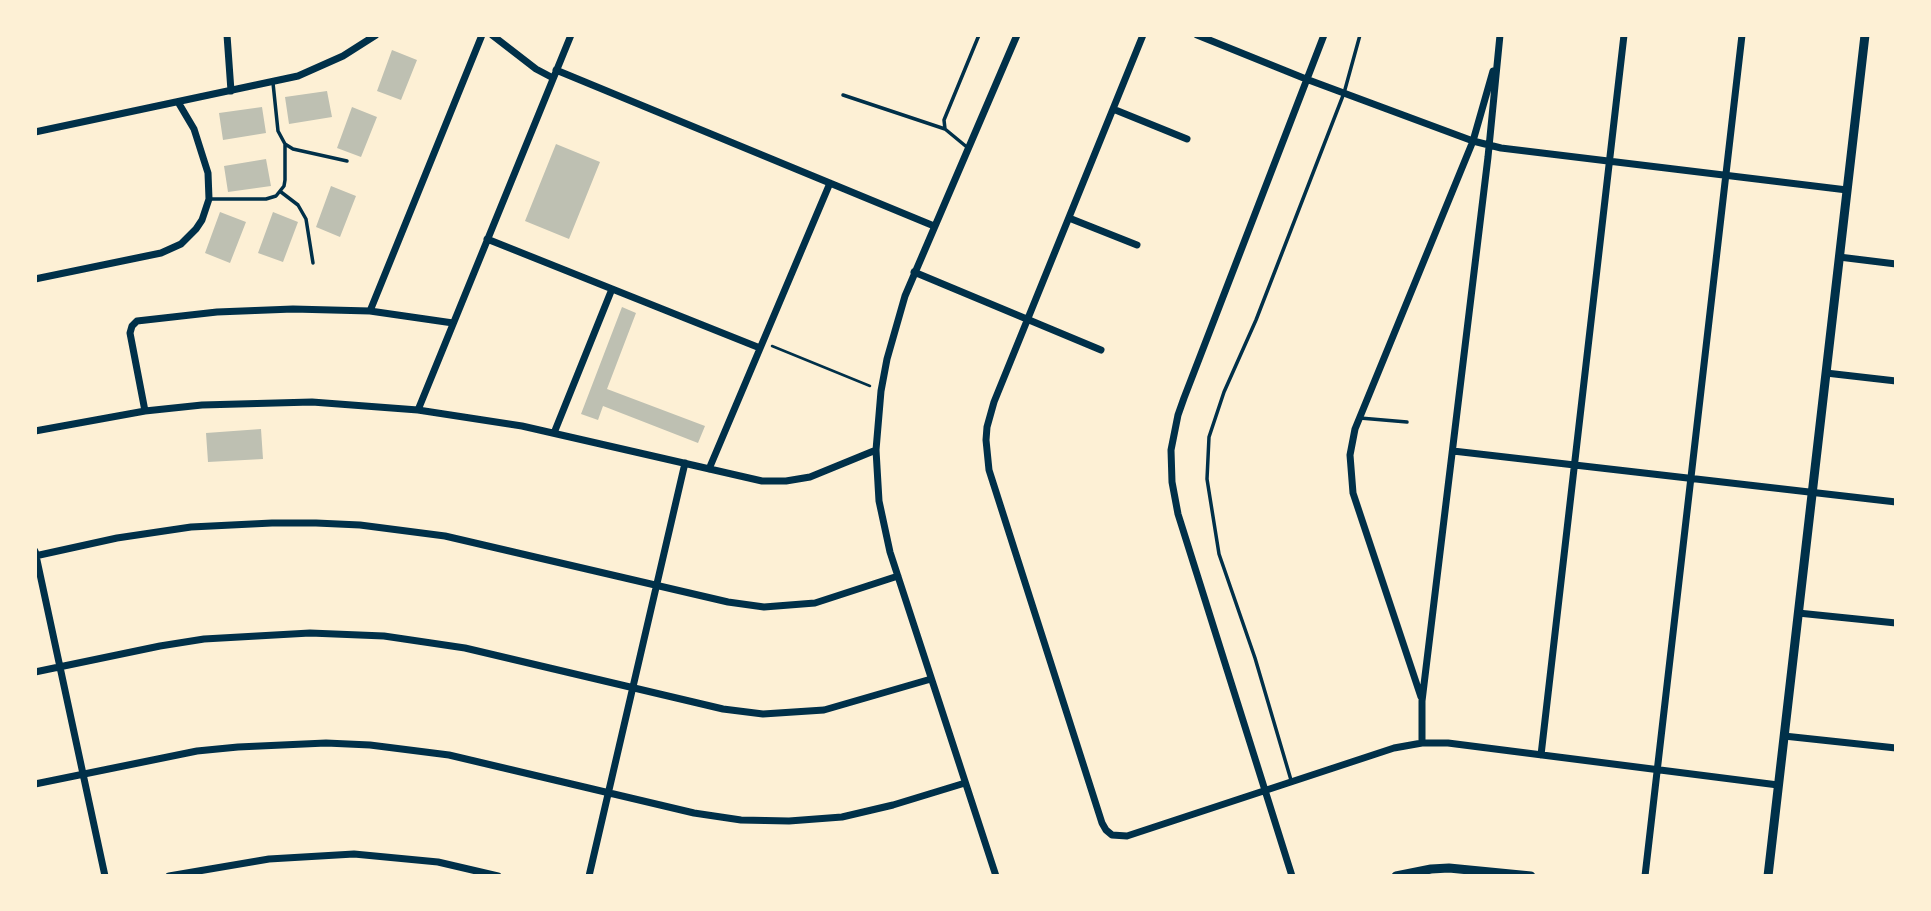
<!DOCTYPE html>
<style>
body{margin:0}
#map{position:relative;width:1931px;height:911px;overflow:hidden;background:#fdf0d5;font-family:"PT Sans",sans-serif}
canvas{display:block}
.frame{position:absolute;inset:0;border:37px solid #fdf0d5;pointer-events:none}
</style>
<div id="map">
<canvas width="1931" height="911"></canvas>
<div class="frame"></div>
</div>
<script>
const g = document.querySelector('canvas').getContext('2d');
g.lineJoin = 'round';
function fillPath(path, color) { g.fillStyle = color; g.fill(path, 'evenodd'); }
const poly = rows => new Path2D(rows.map(r => 'M' + r).join(''));
function stroke(path, color, width, dash) { g.strokeStyle = color; g.lineWidth = width; g.lineCap = dash ? 'butt' : 'round'; g.setLineDash(dash || []); g.stroke(path); }
const building = poly([
 [392,50,417,60,401,100,377,91],
 [327,91,332,117,289,124,285,97],
 [262,107,266,133,223,140,219,113],
 [352,107,377,117,361,157,337,148],
 [556,144,600,162,569,239,525,221],
 [266,159,271,186,228,192,224,166],
 [331,186,356,196,340,237,316,227],
 [220,212,246,222,230,263,205,253],
 [273,212,298,222,283,262,258,253],
 [622,307,636,313,607,389,705,426,698,443,603,406,598,420,581,414],
 [261,429,263,459,208,462,206,433]
]);
const path = poly([
 [772,346,870,386]
]);
const service = poly([
 [273,83,278,131,285,144,293,149,347,161],
 [843,95,945,129],
 [968,148,945,129,944,120,979,35],
 [281,192,298,205,306,219,313,263],
 [209,199,266,199,276,196,284,186,285,180,285,144],
 [1360,418,1407,422],
 [1291,780,1255,658,1219,554,1207,479,1209,437,1224,392,1256,320,1344,93,1360,35]
]);
const minor = poly([
 [227,35,231,91],
 [492,35,536,69,553,78],
 [1143,35,994,402,987,427,986,440,989,470,1102,823,1106,830,1112,835,1127,836,1394,748,1422,743,1448,743,1778,785],
 [1197,35,1306,79,1473,141,1501,148,1847,190],
 [556,70,934,226],
 [1113,109,1187,139],
 [35,132,298,76,343,56,376,35],
 [1069,218,1137,245],
 [487,239,760,348],
 [1839,257,1896,264],
 [914,272,1101,350],
 [35,279,161,253,181,244,196,229,202,220,209,199,208,173,194,129,178,102],
 [370,311,482,35],
 [1826,373,1896,381],
 [418,410,571,35],
 [145,411,130,333,132,326,137,321,217,312,293,309,370,311,453,323],
 [35,431,145,411,202,405,312,402,418,410,522,426,762,481,786,481,810,477,876,450],
 [554,433,612,289],
 [1453,451,1896,502],
 [709,469,830,183],
 [35,551,105,876],
 [35,556,117,538,191,527,272,523,316,523,360,525,445,536,728,602,764,607,815,603,898,576],
 [1798,613,1896,623],
 [35,672,160,646,204,639,310,633,384,636,465,648,723,709,763,714,824,710,931,679],
 [1421,697,1353,493,1350,455,1355,429,1473,141,1493,71],
 [1784,736,1896,748],
 [1422,743,1422,701,1488,157,1500,35],
 [1541,755,1624,35],
 [35,784,197,751,238,747,326,743,370,745,449,755,694,813,741,820,789,821,842,817,893,805,965,783],
 [169,876,269,859,354,854,438,862,498,876],
 [589,876,685,463],
 [996,876,890,552,879,501,876,450,881,391,887,359,905,296,1017,35],
 [1292,876,1178,514,1172,482,1171,450,1178,415,1184,398,1324,35],
 [1645,876,1742,35]
]);
const tertiary = poly([
 [1396,876,1431,869,1449,868,1531,876],
 [1768,876,1865,35]
]);
fillPath(building, '#bec0b2');
stroke(path, '#003049', 2.5);
stroke(service, '#003049', 3.5);
stroke(minor, '#003049', 7);
stroke(tertiary, '#003049', 9);
</script>
